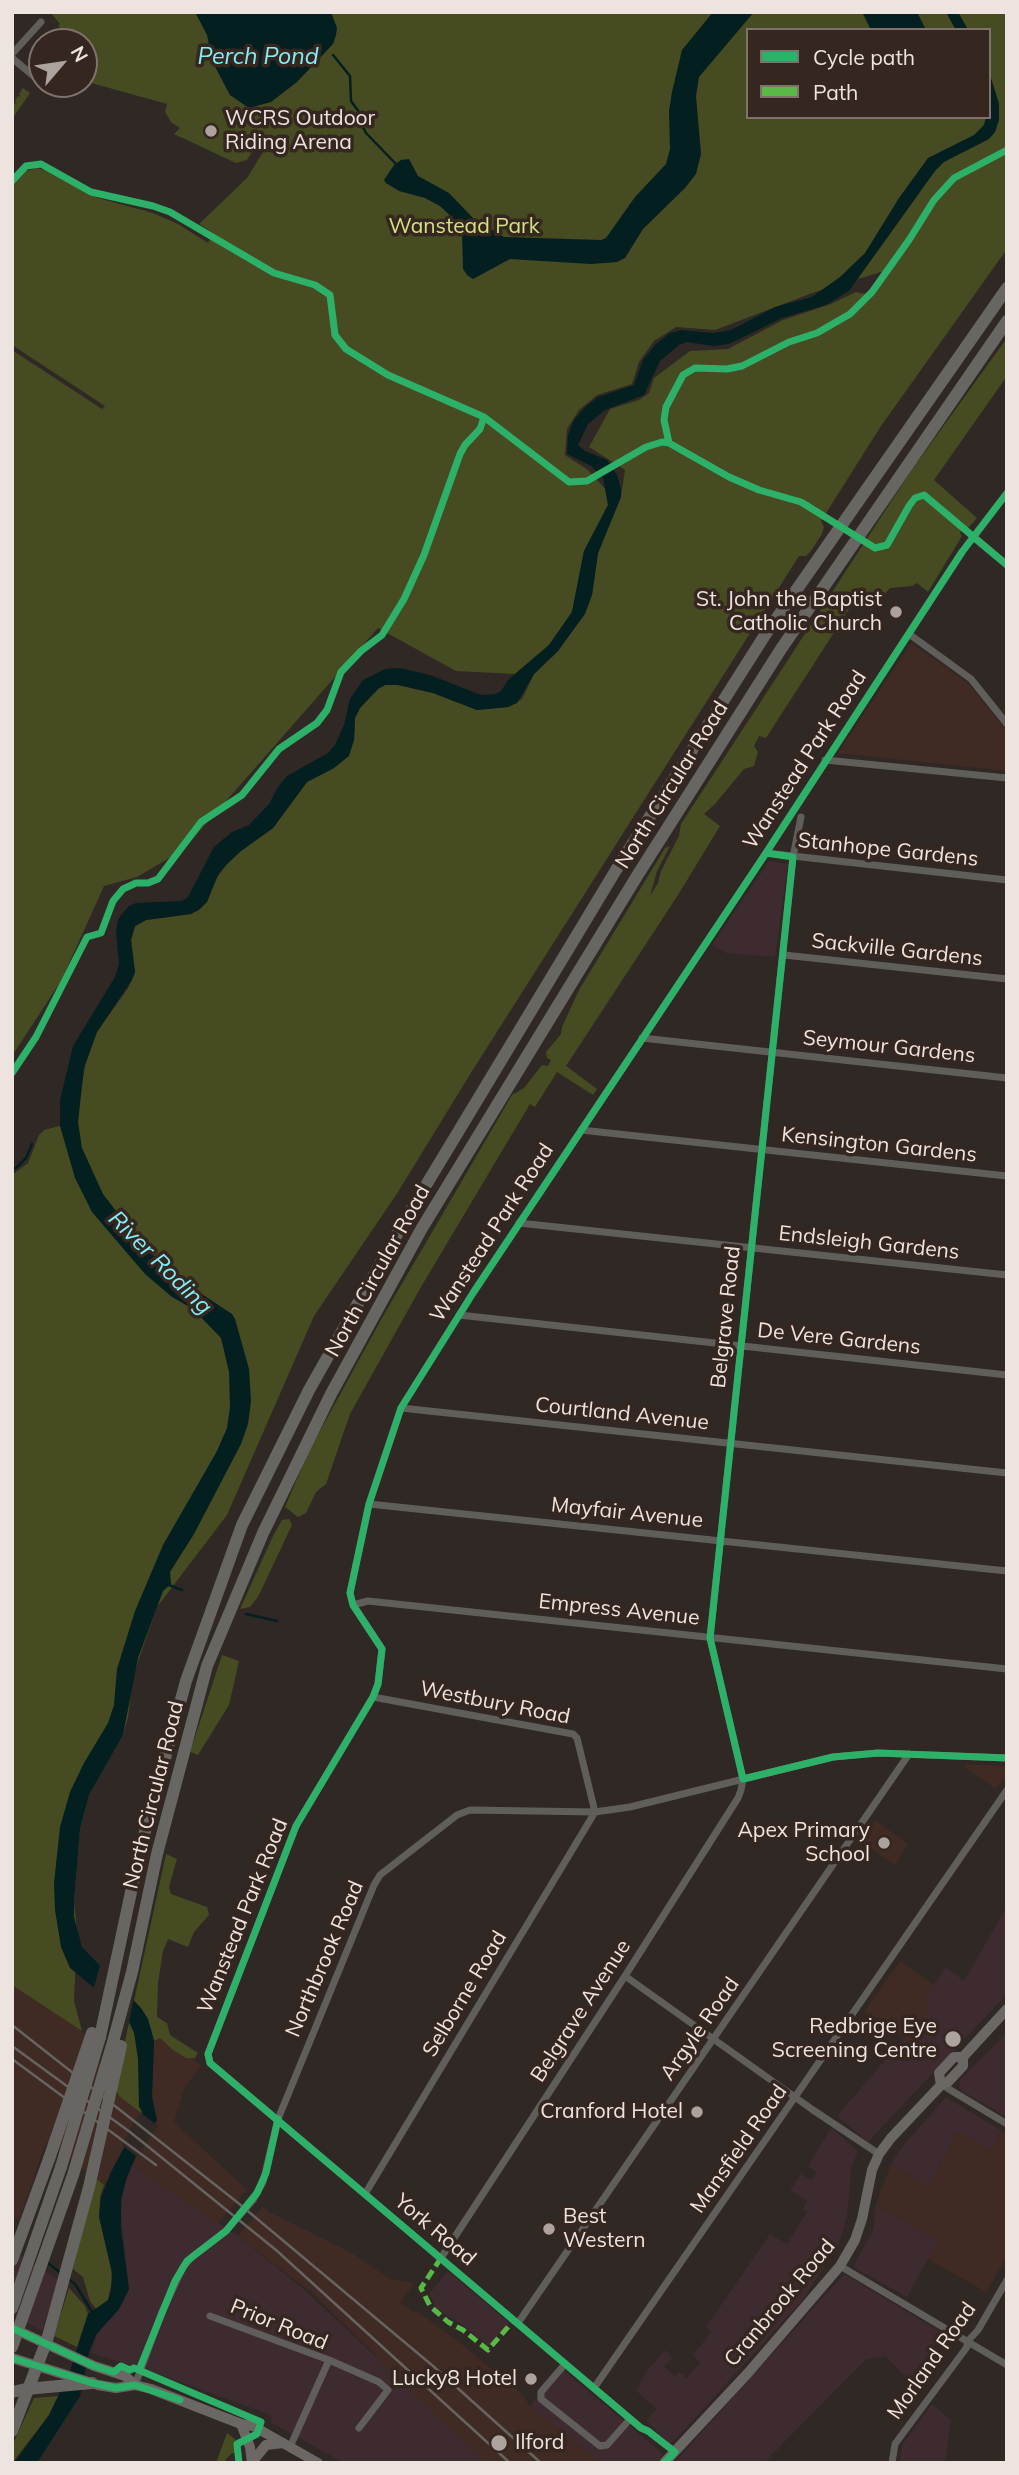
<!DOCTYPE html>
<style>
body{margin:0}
#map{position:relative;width:1019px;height:2475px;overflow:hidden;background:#302825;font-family:Mulish,sans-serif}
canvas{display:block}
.frame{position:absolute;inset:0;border:14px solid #eee4df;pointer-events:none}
.legend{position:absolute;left:746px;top:28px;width:245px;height:91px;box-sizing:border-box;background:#352620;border:2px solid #7f726c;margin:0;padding:9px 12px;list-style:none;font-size:21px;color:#eee4df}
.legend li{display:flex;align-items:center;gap:14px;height:35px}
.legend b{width:35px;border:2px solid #7f726c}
.north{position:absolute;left:28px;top:28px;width:70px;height:70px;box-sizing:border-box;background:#352620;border:2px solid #7f726c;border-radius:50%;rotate:61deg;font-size:19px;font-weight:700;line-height:28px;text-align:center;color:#eee4df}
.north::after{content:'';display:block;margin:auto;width:24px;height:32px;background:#aca29e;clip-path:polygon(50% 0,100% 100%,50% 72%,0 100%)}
</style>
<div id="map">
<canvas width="1019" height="2475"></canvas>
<div class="frame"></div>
<ul class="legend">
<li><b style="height:9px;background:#2db169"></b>Cycle path</li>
<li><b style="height:9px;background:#58b947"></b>Path</li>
</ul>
<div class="north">N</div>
</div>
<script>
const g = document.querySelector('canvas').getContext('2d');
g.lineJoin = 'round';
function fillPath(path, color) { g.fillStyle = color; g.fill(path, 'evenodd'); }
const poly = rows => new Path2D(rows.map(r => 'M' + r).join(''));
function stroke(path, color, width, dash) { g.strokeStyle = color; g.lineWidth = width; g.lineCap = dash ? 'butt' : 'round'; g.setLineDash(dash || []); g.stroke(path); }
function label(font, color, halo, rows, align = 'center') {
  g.font = font + ' Mulish,sans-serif'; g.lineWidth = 7; g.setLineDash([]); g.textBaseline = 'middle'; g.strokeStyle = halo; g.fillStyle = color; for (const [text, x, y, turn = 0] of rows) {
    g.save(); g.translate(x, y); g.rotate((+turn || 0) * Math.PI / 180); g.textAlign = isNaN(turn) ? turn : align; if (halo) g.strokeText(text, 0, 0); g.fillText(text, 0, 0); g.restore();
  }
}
const commercial = poly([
 [769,861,788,864,775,957,726,953,712,945],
 [1007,1906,1007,1994,868,2142,837,2116,905,2037,916,2046,927,2031,920,2025,930,2006,923,2000,946,1967,964,1981],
 [1007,2033,1007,2117,962,2091,959,2086,960,2080],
 [946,2097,1002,2131,990,2151,957,2132,928,2187,891,2164,903,2146],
 [831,2128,858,2151,851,2169,847,2217,839,2244,801,2302,673,2442,669,2443,646,2420,657,2409,636,2391,646,2372,665,2350,672,2358,664,2366,675,2376,679,2372,687,2378,700,2363,693,2355,711,2332,706,2327,770,2234,787,2244,807,2212,803,2209,807,2201,790,2190,801,2174,811,2180,816,2172,808,2166],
 [132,2165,238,2236,300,2286,491,2463,344,2463,272,2423,271,2415,145,2369,91,2353,98,2330,122,2304,129,2289,121,2216,123,2187],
 [876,2204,938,2241,907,2297,853,2267,873,2230],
 [12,2250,59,2280,42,2331,12,2314],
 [448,2271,509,2323,488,2346,463,2325,437,2309,429,2294],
 [844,2274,942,2333,911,2383,885,2356,865,2360,764,2463,674,2463],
 [562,2369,662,2453,661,2457,655,2463,601,2463,530,2406],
 [932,2404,951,2420,945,2463,900,2463,902,2445]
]);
const built = poly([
 [911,643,967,682,1007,731,1007,771,838,753],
 [966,1764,1007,1766,1007,1775,996,1789,964,1767],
 [875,1820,908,1844,895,1865,860,1841],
 [900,1961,934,1985,923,2000,930,2006,921,2025,928,2031,915,2046,864,2012],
 [12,1985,82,2031,119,2096,155,2124,157,2120,152,2097,154,2041,160,2038,173,2050,186,2058,192,2058,201,2066,185,2087,174,2122,247,2190,217,2224,132,2165,136,2156,112,2170,104,2185,46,2142,19,2220,12,2216],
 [958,2131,990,2150,1002,2131,1007,2134,1007,2256,986,2292,928,2259,938,2241,876,2204,891,2164,928,2187],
 [263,2206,269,2212,352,2253,390,2279,414,2283,400,2303,413,2312,416,2311,454,2338,522,2394,530,2406,601,2463,487,2463,380,2363,377,2356,311,2292,238,2236]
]);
const green = poly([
 [50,12,946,12,956,30,748,30,748,117,989,117,999,104,989,72,989,30,968,30,958,12,1007,12,1007,249,881,426,821,521,824,527,822,534,811,551,806,556,799,556,469,1076,398,1192,314,1316,227,1515,157,1607,133,1676,128,1718,123,1735,89,1795,80,1829,74,1902,77,1930,74,2001,82,2031,12,1985,12,1175,28,1163,39,1135,44,1130,78,1121,80,1095,87,1055,97,1032,128,988,135,972,131,940,135,926,146,920,191,914,226,865,241,851,273,828,307,782,334,768,354,741,355,718,360,708,378,689,385,685,398,685,433,693,477,710,508,707,522,699,534,674,558,651,592,595,598,553,621,497,625,470,589,447,610,409,639,400,649,393,654,378,690,351,728,349,783,320,831,304,856,292,871,295,888,274,881,272,815,292,715,330,676,327,654,341,639,362,632,384,597,395,579,410,567,429,565,455,588,470,607,491,608,505,584,551,572,612,549,645,515,674,456,671,378,628,183,850,137,877,104,886,61,981,12,1056,12,350,102,409,105,406,12,345,12,186,26,171,37,168,47,171,98,198,153,213,178,224,208,243,213,233,199,224,247,178,266,147,260,139,247,160,236,163,174,134,180,128,171,122,165,112,167,104,84,81,84,42,62,42,68,35,58,26,60,24],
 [23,88,30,93,12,119,12,104,17,103,15,101,18,96,21,97,19,94],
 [1007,338,1007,376,934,480,977,518,968,528,963,527,960,533,962,536,928,592,917,583,912,586,890,588,871,610,855,600,766,738,759,736,754,746,758,752,754,766,744,769,715,804,704,814,720,826,678,895,566,1066,597,1089,593,1095,557,1072,535,1107,530,1104,421,1287,350,1414,326,1484,316,1492,306,1513,298,1517,285,1507,309,1451,382,1318,512,1095,524,1088,542,1065,548,1066,551,1060,547,1058,546,1052,561,1034,562,1027,579,990,665,848,670,846,657,871,650,896,658,883,661,871,679,836,681,824,911,471],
 [289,1519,292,1525,258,1597,250,1607,240,1609,273,1536,282,1520],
 [222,1655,239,1661,229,1705,198,1755,190,1752],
 [166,1854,177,1859,169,1887,171,1894,207,1907,209,1915,194,1932,188,1947,168,1939,163,1951,158,1983,157,2017,167,2023,170,2035,198,2053,195,2058,186,2058,173,2050,160,2038,154,2041,151,2029,134,2001],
 [129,2022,137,2040,141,2113,119,2096,115,2088],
 [95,2178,104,2185,100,2197,99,2216,111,2263,112,2281,108,2300,97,2310,90,2301,83,2277,73,2269],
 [69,2288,85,2306,88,2314,77,2347,54,2336],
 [59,2396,49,2415,12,2463,12,2446,34,2398],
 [227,2433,236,2440,234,2443,237,2454,232,2453,225,2460,227,2463,216,2463]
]);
const water = poly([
 [195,12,331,12,337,28,336,35,333,44,297,82,271,102,249,108,230,95,213,63,207,35],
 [713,12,754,12,699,77,696,96,701,154,696,174,685,188,643,229,625,258,617,262,591,264,510,259,473,279,467,275,463,269,462,233,458,223,440,206,425,198,399,191,386,183,384,180,394,165,401,160,409,159,418,176,449,193,473,218,504,237,601,240,606,238,635,197,666,164,670,149,669,111,672,92,682,50],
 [862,12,917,12,926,30,871,30],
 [946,12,958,12,968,30,956,30],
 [989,72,999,104,999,120,995,132,989,139,944,162,935,171,849,291,826,305,782,318,729,344,713,346,687,342,679,345,660,361,644,395,605,410,588,424,578,445,585,451,607,460,617,475,621,489,621,497,598,553,592,595,585,614,558,651,534,674,517,703,508,707,477,710,433,693,398,685,385,685,378,689,360,708,355,718,354,740,349,756,334,768,307,782,273,828,241,851,226,865,218,875,207,902,199,910,191,914,146,920,135,926,131,940,135,972,132,980,97,1032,84,1068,78,1122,82,1148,103,1194,139,1241,176,1277,232,1314,235,1319,249,1369,251,1401,248,1424,241,1444,194,1534,170,1572,171,1584,163,1591,138,1658,123,1735,89,1795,80,1829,74,1902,74,1917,82,1947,141,2008,148,2019,154,2041,152,2097,157,2120,139,2149,127,2177,121,2200,121,2229,129,2289,119,2309,96,2335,89,2352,80,2396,37,2463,14,2463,49,2415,70,2371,88,2314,108,2300,111,2290,112,2273,99,2217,101,2197,112,2170,143,2112,139,2107,138,2059,134,2032,129,2022,103,1995,70,1968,61,1947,55,1910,54,1883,60,1827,70,1792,84,1763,108,1723,114,1705,117,1669,135,1611,163,1545,217,1451,227,1428,230,1407,229,1372,221,1338,193,1309,172,1297,145,1274,92,1212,75,1178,60,1126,60,1100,73,1046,115,977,119,964,116,933,118,919,129,906,136,903,182,901,188,897,214,847,232,832,249,825,269,804,278,787,287,776,328,753,335,745,344,725,350,699,363,680,385,669,400,668,430,675,481,695,495,694,501,691,508,680,549,645,572,612,584,551,608,505,603,478,591,466,567,454,568,435,574,420,585,407,598,397,634,385,643,360,656,344,670,333,681,330,712,333,731,330,775,307,812,297,840,277,865,253,899,198,928,158,974,135,984,125,986,117,989,117]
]);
const pier = poly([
 [101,1962,134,1997,128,2027,93,1991],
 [141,2113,158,2126,137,2157,122,2145,136,2118]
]);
const stream = poly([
 [333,55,350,76,351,101,362,116,362,125,366,133,396,164],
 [12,1169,16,1168,26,1158,32,1144],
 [169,1585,182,1590],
 [246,1614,277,1621],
 [48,2263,62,2274],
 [67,2278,75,2284,94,2315]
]);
const minor = poly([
 [12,54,41,22],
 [12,58,37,79],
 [973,537,1007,565],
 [909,634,971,679,1007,724],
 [825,760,1007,778],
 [766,853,1007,880],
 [784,955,1007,979],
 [642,1038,1007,1078],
 [581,1130,1007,1176],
 [519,1223,1007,1275],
 [459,1315,1007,1375],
 [401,1408,1007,1473],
 [369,1504,1007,1571],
 [353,1605,368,1601,1007,1669],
 [625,1976,813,2110,879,2154],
 [942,2085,1007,2124],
 [365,2194,595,1812,577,1738,573,1734,373,1697],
 [441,2258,625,1976,738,1798,741,1790,743,1779,710,1638,793,857,801,817],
 [840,2266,1007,2365],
 [210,2316,329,2360,290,2447],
 [518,2323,909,1754],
 [329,2360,379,2382,388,2390,359,2428],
 [565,2364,541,2392,541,2399,600,2446,607,2445,630,2419],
 [135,2385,162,2312,183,2267,193,2256,226,2231,253,2200,263,2182,278,2119,374,1885,380,1875,457,1815,470,1810,595,1812,630,1807,833,1757,878,1753,1007,1758],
 [594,2388,1007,1790],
 [675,2452,648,2431,641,2428,210,2063,208,2054,296,1826,373,1697,378,1684,382,1649,353,1605,350,1593,369,1504,401,1408,473,1293,766,853,962,552,1007,493],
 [892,2463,895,2444,967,2347,967,2342,978,2330,1007,2280]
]);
const primary = poly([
 [941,2085,939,2073,954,2057,963,2057],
 [12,2328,94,2366,125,2376,135,2385],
 [12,2358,98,2385,116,2388,135,2385,151,2389,241,2424,253,2426,318,2463],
 [241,2424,250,2447,252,2463],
 [252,2462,266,2445,283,2443],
 [664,2463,748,2373,840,2266,855,2240,862,2219,872,2170,879,2154,891,2138,941,2085,948,2082,963,2066,963,2057,1007,2009]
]);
const trunk = poly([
 [100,2037,140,1850,186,1681,242,1525,309,1390,405,1220,616,870,765,635,1007,288],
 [113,2042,132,1972,157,1854,207,1666,263,1533,331,1394,422,1228,637,876,781,649,1007,321],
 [12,2260,49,2159],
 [12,2308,61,2167],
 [12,2392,26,2389,92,2383]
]);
const rail = poly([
 [12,2025,237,2202,433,2366,541,2463],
 [12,2046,130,2132,276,2250,510,2463],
 [12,2059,156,2165]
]);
const trunkBridge = poly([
 [49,2159,92,2033],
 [61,2167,100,2037],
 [12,2347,73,2175,113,2042],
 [12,2431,47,2340,89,2187,121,2046]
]);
const quiet = poly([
 [441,2258,421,2288,430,2306,448,2322,463,2330,488,2350,514,2320]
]);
const cycleway = poly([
 [12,181,26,166,41,164,91,192,153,206,170,212,274,273,315,285,330,295,335,335,346,349,388,375,484,417,569,482,587,481,646,447,662,442,669,443,729,477,759,490,801,502,875,548,887,545,909,506,915,498,924,495,1007,565],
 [669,443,664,420,666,407,683,375,695,368,727,369,742,366,789,342,817,333,850,314,872,292,909,240,934,200,954,178,1007,150],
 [766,853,793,857,710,1638,743,1779,833,1757,878,1753,1007,1758],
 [12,1073,36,1037,87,937,101,933,113,901,123,889,136,883,148,883,158,879,201,822,242,795,279,749,317,723,327,710,341,672,361,651,382,635,404,599,424,555,460,454,465,445,480,429,484,417],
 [12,2328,94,2366,114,2372,121,2366,130,2370,134,2368,261,2422,257,2434,237,2444,239,2463],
 [12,2358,92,2383,116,2388,135,2385,180,2400],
 [139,2370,175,2281,187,2261,226,2231,257,2193,266,2173,278,2119],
 [664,2463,675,2452,648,2431,641,2428,210,2063,208,2054,296,1826,373,1697,378,1684,382,1649,353,1605,350,1593,369,1504,401,1408,473,1293,766,853,962,552,1007,493]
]);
const markers = [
 [211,131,7,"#aca29e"],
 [896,612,7,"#aca29e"],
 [884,1843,7,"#aca29e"],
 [953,2039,9,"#aca29e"],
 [697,2112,7,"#aca29e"],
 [549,2229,7,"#aca29e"],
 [531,2379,7,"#aca29e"],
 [499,2443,9,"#aca29e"]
];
const poiNames = [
 ["WCRS Outdoor",225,119,"left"],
 ["Riding Arena",225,143,"left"],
 ["St. John the Baptist",882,600],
 ["Catholic Church",882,624],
 ["Apex Primary",870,1831],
 ["School",870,1855],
 ["Redbrige Eye",937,2027],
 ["Screening Centre",937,2051],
 ["Cranford Hotel",683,2112],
 ["Best",563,2217,"left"],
 ["Western",563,2241,"left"],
 ["Lucky8 Hotel",517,2379],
 ["Ilford",515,2443,"left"]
];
const parkNames = [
 ["Wanstead Park",464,227]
];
const streetNames = [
 ["Wanstead Park Road",805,760,-57],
 ["North Circular Road",672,785,-58],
 ["Stanhope Gardens",888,850,6],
 ["Sackville Gardens",897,950,6],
 ["Seymour Gardens",889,1047,6],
 ["Kensington Gardens",879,1145,6],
 ["Wanstead Park Road",492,1233,-57],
 ["Endsleigh Gardens",869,1243,6],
 ["North Circular Road",378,1271,-61],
 ["Belgrave Road",726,1317,-84],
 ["De Vere Gardens",839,1339,6],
 ["Courtland Avenue",622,1414,6],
 ["Mayfair Avenue",627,1513,6],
 ["Empress Avenue",619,1610,6],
 ["Westbury Road",495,1703,11],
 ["North Circular Road",154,1795,-76],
 ["Wanstead Park Road",243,1916,-68],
 ["Northbrook Road",325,1959,-67],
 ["Selborne Road",465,1994,-59],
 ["Belgrave Avenue",581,2011,-57],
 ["Argyle Road",700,2029,-55],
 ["Mansfield Road",739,2149,-55],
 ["York Road",435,2230,40],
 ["Cranbrook Road",780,2303,-50],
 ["Prior Road",279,2325,22],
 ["Morland Road",932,2361,-55]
];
const waterNames = [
 ["Perch Pond",258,57],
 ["River Roding",160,1263,45]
];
fillPath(commercial, '#3d2b2f');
fillPath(built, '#3f2b23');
fillPath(green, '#464b21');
fillPath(water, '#041f20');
fillPath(pier, '#302825');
stroke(stream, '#041f20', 2.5);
stroke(minor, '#605e5b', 7);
stroke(primary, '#6a6764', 10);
stroke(trunk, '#686662', 12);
stroke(rail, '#676360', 2.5);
stroke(trunkBridge, '#686662', 12);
stroke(quiet, '#58b947', 5, [10, 5]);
stroke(cycleway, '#2db169', 7);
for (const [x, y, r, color] of markers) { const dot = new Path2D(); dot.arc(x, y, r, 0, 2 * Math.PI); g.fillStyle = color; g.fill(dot); stroke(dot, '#352620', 2.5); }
label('21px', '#eee4df', '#352620', poiNames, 'right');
label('21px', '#d2e37f', '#352620', parkNames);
label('21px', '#eee4df', '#352620', streetNames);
label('italic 23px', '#82eff8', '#352620', waterNames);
</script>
